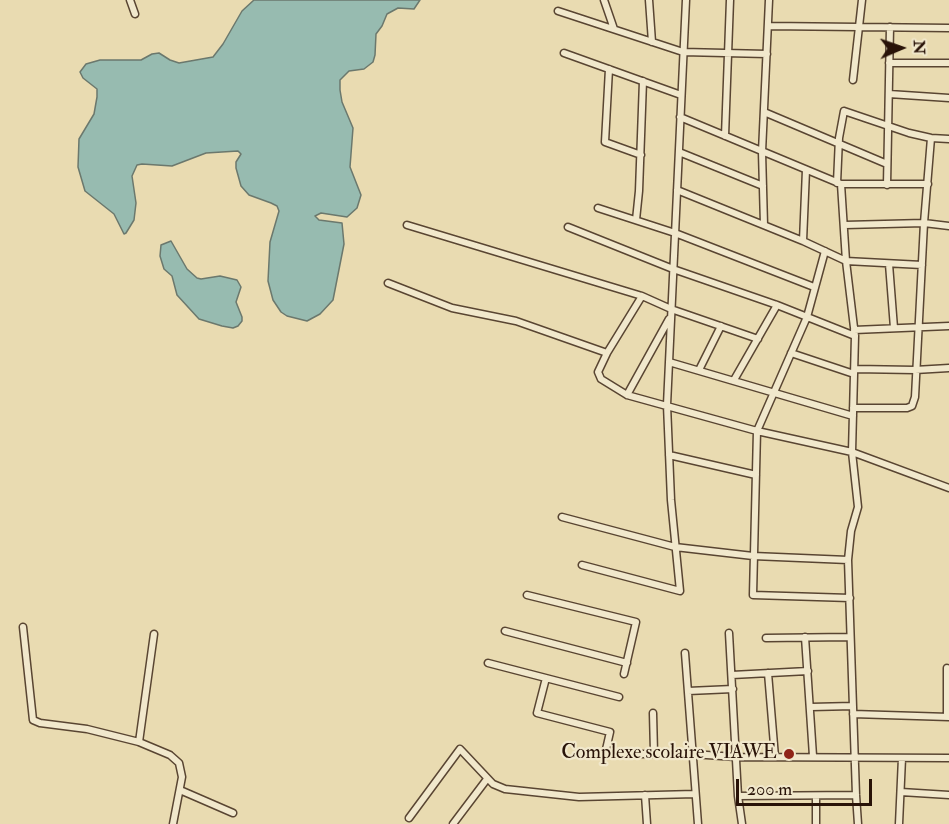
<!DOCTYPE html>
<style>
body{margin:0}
#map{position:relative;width:949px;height:824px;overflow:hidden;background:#e9dbb1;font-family:"IM FELL Double Pica",serif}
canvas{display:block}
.north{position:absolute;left:871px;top:18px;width:60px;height:60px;-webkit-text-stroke:4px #f1e8cc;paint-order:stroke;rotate:88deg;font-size:16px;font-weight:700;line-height:24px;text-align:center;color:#291308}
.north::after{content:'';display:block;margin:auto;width:21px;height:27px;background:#291308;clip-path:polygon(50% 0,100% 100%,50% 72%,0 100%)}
.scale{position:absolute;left:736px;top:779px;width:136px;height:27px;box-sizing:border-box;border:3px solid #291308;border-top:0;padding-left:8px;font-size:18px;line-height:21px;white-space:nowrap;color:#291308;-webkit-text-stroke:4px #f1e8cc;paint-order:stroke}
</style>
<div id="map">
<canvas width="949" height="824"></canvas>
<div class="north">N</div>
<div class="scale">200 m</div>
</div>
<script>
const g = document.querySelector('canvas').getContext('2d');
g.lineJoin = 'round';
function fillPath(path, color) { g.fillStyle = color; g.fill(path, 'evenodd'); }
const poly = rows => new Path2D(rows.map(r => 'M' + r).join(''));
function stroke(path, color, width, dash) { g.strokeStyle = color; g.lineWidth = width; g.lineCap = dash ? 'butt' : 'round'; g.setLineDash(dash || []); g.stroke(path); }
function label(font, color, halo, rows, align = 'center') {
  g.font = font + ' "IM FELL Double Pica",serif'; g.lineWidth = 4.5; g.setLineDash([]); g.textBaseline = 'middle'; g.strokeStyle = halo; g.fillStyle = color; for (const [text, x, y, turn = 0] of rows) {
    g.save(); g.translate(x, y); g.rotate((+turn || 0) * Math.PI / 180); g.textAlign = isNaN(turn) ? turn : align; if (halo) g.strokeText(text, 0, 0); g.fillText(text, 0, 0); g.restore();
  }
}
const water = poly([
 [254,0,420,0,414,9,398,8,387,14,382,26,376,34,375,55,373,62,364,69,349,71,340,80,340,90,342,102,353,128,350,167,361,195,357,208,347,217,321,213,315,216,319,220,342,223,344,244,333,300,320,314,307,321,287,316,281,312,273,300,268,281,270,242,279,211,277,206,271,203,249,195,241,186,236,168,236,162,241,154,238,151,206,153,172,166,142,164,137,165,132,176,136,203,134,220,126,233,124,234,114,214,85,191,78,167,79,139,94,114,97,97,97,89,83,78,80,72,86,64,100,60,141,60,152,54,159,53,170,60,179,63,213,57,223,44,242,11,254,0],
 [171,241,187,269,197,278,201,279,220,276,237,280,241,287,236,302,242,317,242,321,238,326,233,328,222,326,199,319,177,295,172,276,164,269,160,256,161,245,171,241]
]);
const minor = poly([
 [130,0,135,14],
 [604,0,614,29],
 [649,0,652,42],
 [558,11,683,52,767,54],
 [768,26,949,28],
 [564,53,681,95],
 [889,63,949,63],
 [609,69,605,142,641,155],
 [853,80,862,0],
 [889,94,949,98],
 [764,112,887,164],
 [680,117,841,184,928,184],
 [725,136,730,0],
 [679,152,763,186],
 [837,183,839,138,844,111,909,133,931,138,949,139],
 [841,184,846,261,855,336,852,452,858,507,851,531,848,560,856,795,858,824],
 [887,185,890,27],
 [677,190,803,241,846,261,922,265],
 [598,208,675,233,814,287],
 [636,220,639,191,643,81],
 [407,225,642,296,671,309,758,339],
 [764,225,762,152,769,0],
 [845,225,924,223,949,226],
 [568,227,673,269,777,305,855,336],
 [803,241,806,170],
 [825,251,807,317,757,431,753,595,850,598],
 [889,264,894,328],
 [388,283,452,308,516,321,607,353],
 [642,296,607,353,598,372,601,379,627,395,757,431,852,452,949,488],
 [854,330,949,326],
 [791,353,854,374],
 [669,362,853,416],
 [855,369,915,370,949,368],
 [699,370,721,326],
 [734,380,777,305],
 [627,395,669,319],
 [853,408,907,408,912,406,915,397,924,223,931,138],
 [669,455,756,475],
 [562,517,675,547,753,556,848,560],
 [582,565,680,591,671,500,667,405,686,0],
 [527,595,636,622,624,674],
 [23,627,33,720,40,723,87,729,139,742,170,755,179,763,182,777,173,824],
 [505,631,627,663],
 [729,633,738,796,742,824],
 [805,637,813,756],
 [766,638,850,637],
 [685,653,698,824],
 [488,663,619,697],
 [947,668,947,717],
 [768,673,775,757],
 [732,675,808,671],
 [546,678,537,713,610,732,605,754,692,754,736,757,949,758],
 [688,691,733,689],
 [811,707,853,706],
 [653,713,654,753],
 [853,714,949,717],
 [139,742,154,634],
 [180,790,233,813],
 [901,792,949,795],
 [645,795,647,824],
 [738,796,856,795],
 [816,796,816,824],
 [409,818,460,749,493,784,505,789,579,797,695,794],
 [453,824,487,779],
 [899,824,902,758]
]);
const markers = [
 [789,754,6,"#8f2418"]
];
const poiNames = [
 ["Complexe scolaire VIAWE",777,754]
];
fillPath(water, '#97bbb0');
stroke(water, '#6b786d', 1.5);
stroke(minor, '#594532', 9);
stroke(minor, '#f1e8cc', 6);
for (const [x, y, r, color] of markers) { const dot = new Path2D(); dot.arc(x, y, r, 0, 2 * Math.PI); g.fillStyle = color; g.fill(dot); stroke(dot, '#f1e8cc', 2); }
label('20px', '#291308', '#f1e8cc', poiNames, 'right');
</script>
